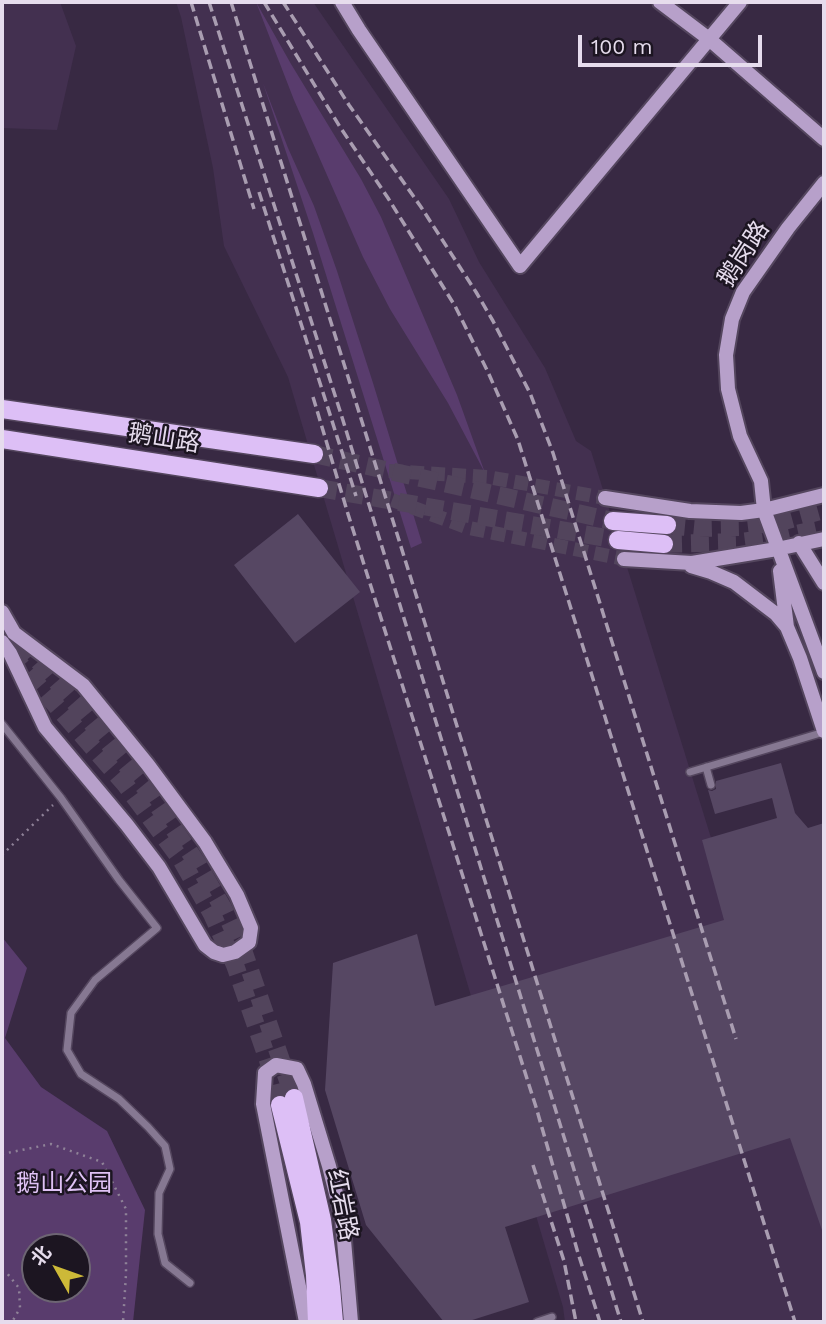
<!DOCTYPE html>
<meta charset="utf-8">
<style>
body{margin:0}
#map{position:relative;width:826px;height:1324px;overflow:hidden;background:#382943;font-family:"Work Sans","Noto Sans SC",sans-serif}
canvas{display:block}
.frame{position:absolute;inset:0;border:4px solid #e6dced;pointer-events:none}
.north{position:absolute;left:21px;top:1233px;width:70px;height:70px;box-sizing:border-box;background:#1c1521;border:2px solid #6d6573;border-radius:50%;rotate:310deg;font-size:19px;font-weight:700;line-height:28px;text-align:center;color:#e6dced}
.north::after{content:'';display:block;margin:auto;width:24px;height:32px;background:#cdb938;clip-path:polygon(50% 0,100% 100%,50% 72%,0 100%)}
.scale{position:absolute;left:578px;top:35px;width:184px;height:32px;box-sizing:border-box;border:4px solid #e6dced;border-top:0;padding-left:9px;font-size:21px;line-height:24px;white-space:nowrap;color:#e6dced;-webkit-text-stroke:5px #1c1521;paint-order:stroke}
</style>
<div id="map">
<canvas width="826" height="1324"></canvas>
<div class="frame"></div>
<div class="north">北</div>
<div class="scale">100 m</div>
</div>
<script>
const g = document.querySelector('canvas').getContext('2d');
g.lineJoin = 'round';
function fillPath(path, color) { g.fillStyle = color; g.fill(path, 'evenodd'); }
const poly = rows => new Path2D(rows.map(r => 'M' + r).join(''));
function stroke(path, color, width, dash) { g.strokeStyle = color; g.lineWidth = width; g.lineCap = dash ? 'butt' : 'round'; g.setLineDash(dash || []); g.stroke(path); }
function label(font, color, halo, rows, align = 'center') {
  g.font = font + ' "Work Sans","Noto Sans SC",sans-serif'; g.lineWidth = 5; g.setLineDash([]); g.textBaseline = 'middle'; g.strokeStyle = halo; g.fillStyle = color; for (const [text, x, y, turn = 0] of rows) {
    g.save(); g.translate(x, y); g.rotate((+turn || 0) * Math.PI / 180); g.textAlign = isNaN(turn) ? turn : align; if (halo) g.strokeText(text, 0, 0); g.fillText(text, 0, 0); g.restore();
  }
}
const built = poly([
 [2,2,60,2,76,46,57,130,2,128],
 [176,2,313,2,449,199,479,262,545,368,576,441,591,451,824,1202,824,1322,565,1322,563,1307,288,377,224,246,213,168,181,17]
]);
const green = poly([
 [256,2,291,64,361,179,381,217,457,395,485,473,448,403,390,309,363,257,294,100],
 [263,83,288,148,314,206,337,271,373,383,422,543,411,548,313,233],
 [2,937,27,968,5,1038,41,1087,107,1131,145,1210,133,1322,2,1322],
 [35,1247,77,1247,77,1289,35,1289]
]);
const building = poly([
 [298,514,360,592,295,643,234,565],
 [781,763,795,813,808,828,824,823,824,1233,823,1233,790,1138,505,1227,529,1302,466,1322,444,1322,366,1225,325,1090,333,963,417,934,435,1006,724,920,702,840,777,818,772,798,715,814,708,790,712,791,716,789,716,781]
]);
const secondaryTunnel = poly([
 [389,471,488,477,605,498],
 [392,500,469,528,624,559]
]);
const primaryTunnel = poly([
 [314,454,613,521],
 [319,488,618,540],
 [667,525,698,528,739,527,780,522,824,510],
 [664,544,741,542,787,536,824,528],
 [21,641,76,704,147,790,197,863,223,908,243,950,294,1098],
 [10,653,125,784,182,861,212,914,235,965,271,1069,280,1105]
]);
const path = poly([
 [2,855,53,805],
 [2,1154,51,1144,102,1162,126,1209,126,1274,123,1322],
 [2,1272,6,1272,19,1288,20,1308,12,1322]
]);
const lane = poly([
 [2,724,61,798,119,880,157,928,95,980,71,1013,67,1050,81,1074,119,1099,148,1127,165,1146,170,1169,159,1193,158,1234,165,1263,190,1283],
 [706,767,711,785],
 [690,772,824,732],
 [537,1322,552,1317]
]);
const secondary = poly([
 [342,2,359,30,520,266,740,2],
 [660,2,709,39,824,139],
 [824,183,788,228,743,292,732,319,726,355,728,389,740,436,761,481,764,510,824,672],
 [605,498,690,511,741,513,764,510,824,495],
 [799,543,824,583],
 [624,559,692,563,777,549,824,539],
 [691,566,711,572,734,582,776,614,787,627],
 [780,571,787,627,800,658,824,731],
 [2,612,14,633,83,685,148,765,205,842,237,895,251,928,249,942,235,952,223,955,214,952,205,945,159,867,127,825,45,727,10,653,2,642],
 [306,1322,263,1104,265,1073,276,1065,297,1069,304,1084,329,1166,342,1217,351,1322]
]);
const primary = poly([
 [2,409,314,454],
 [2,439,319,488],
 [613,521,667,525],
 [618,540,664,544],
 [294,1098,322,1220,331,1287,334,1322],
 [280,1105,309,1222,315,1275,317,1322]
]);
const rail = poly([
 [191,2,254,209],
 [209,2,341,414,621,1322],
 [231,2,643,1322],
 [264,2,340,127,388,198,455,306,488,372,518,440,795,1322],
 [283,2,349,105,421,207,476,292,493,321,530,393,553,453,736,1039],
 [259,192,356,496],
 [313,397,348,514,536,1107,578,1253,600,1322],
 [533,1165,564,1261,576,1322]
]);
const streetNames = [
 ["鹅岗路",744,254,-57],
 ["鹅山路",164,439,9],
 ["红岩路",342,1205,79]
];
const parkNames = [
 ["鹅山公园",64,1184]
];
fillPath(built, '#433050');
fillPath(green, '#593c6d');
fillPath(building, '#564763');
stroke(secondaryTunnel, '#52445c', 14, [14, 7]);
stroke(primaryTunnel, '#52445c', 18, [18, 9]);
stroke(lane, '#54465e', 10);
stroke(secondary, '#54465e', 18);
stroke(primary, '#54465e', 21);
stroke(path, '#8f8298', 2.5, [2, 5]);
stroke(lane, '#867892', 7);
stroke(secondary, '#b7a0ca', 14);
stroke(primary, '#ddbff6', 18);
stroke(rail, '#a99db1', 3.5, [10, 5]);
label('24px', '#e6dced', '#1c1521', streetNames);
label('24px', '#dfc2f5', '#1c1521', parkNames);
</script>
